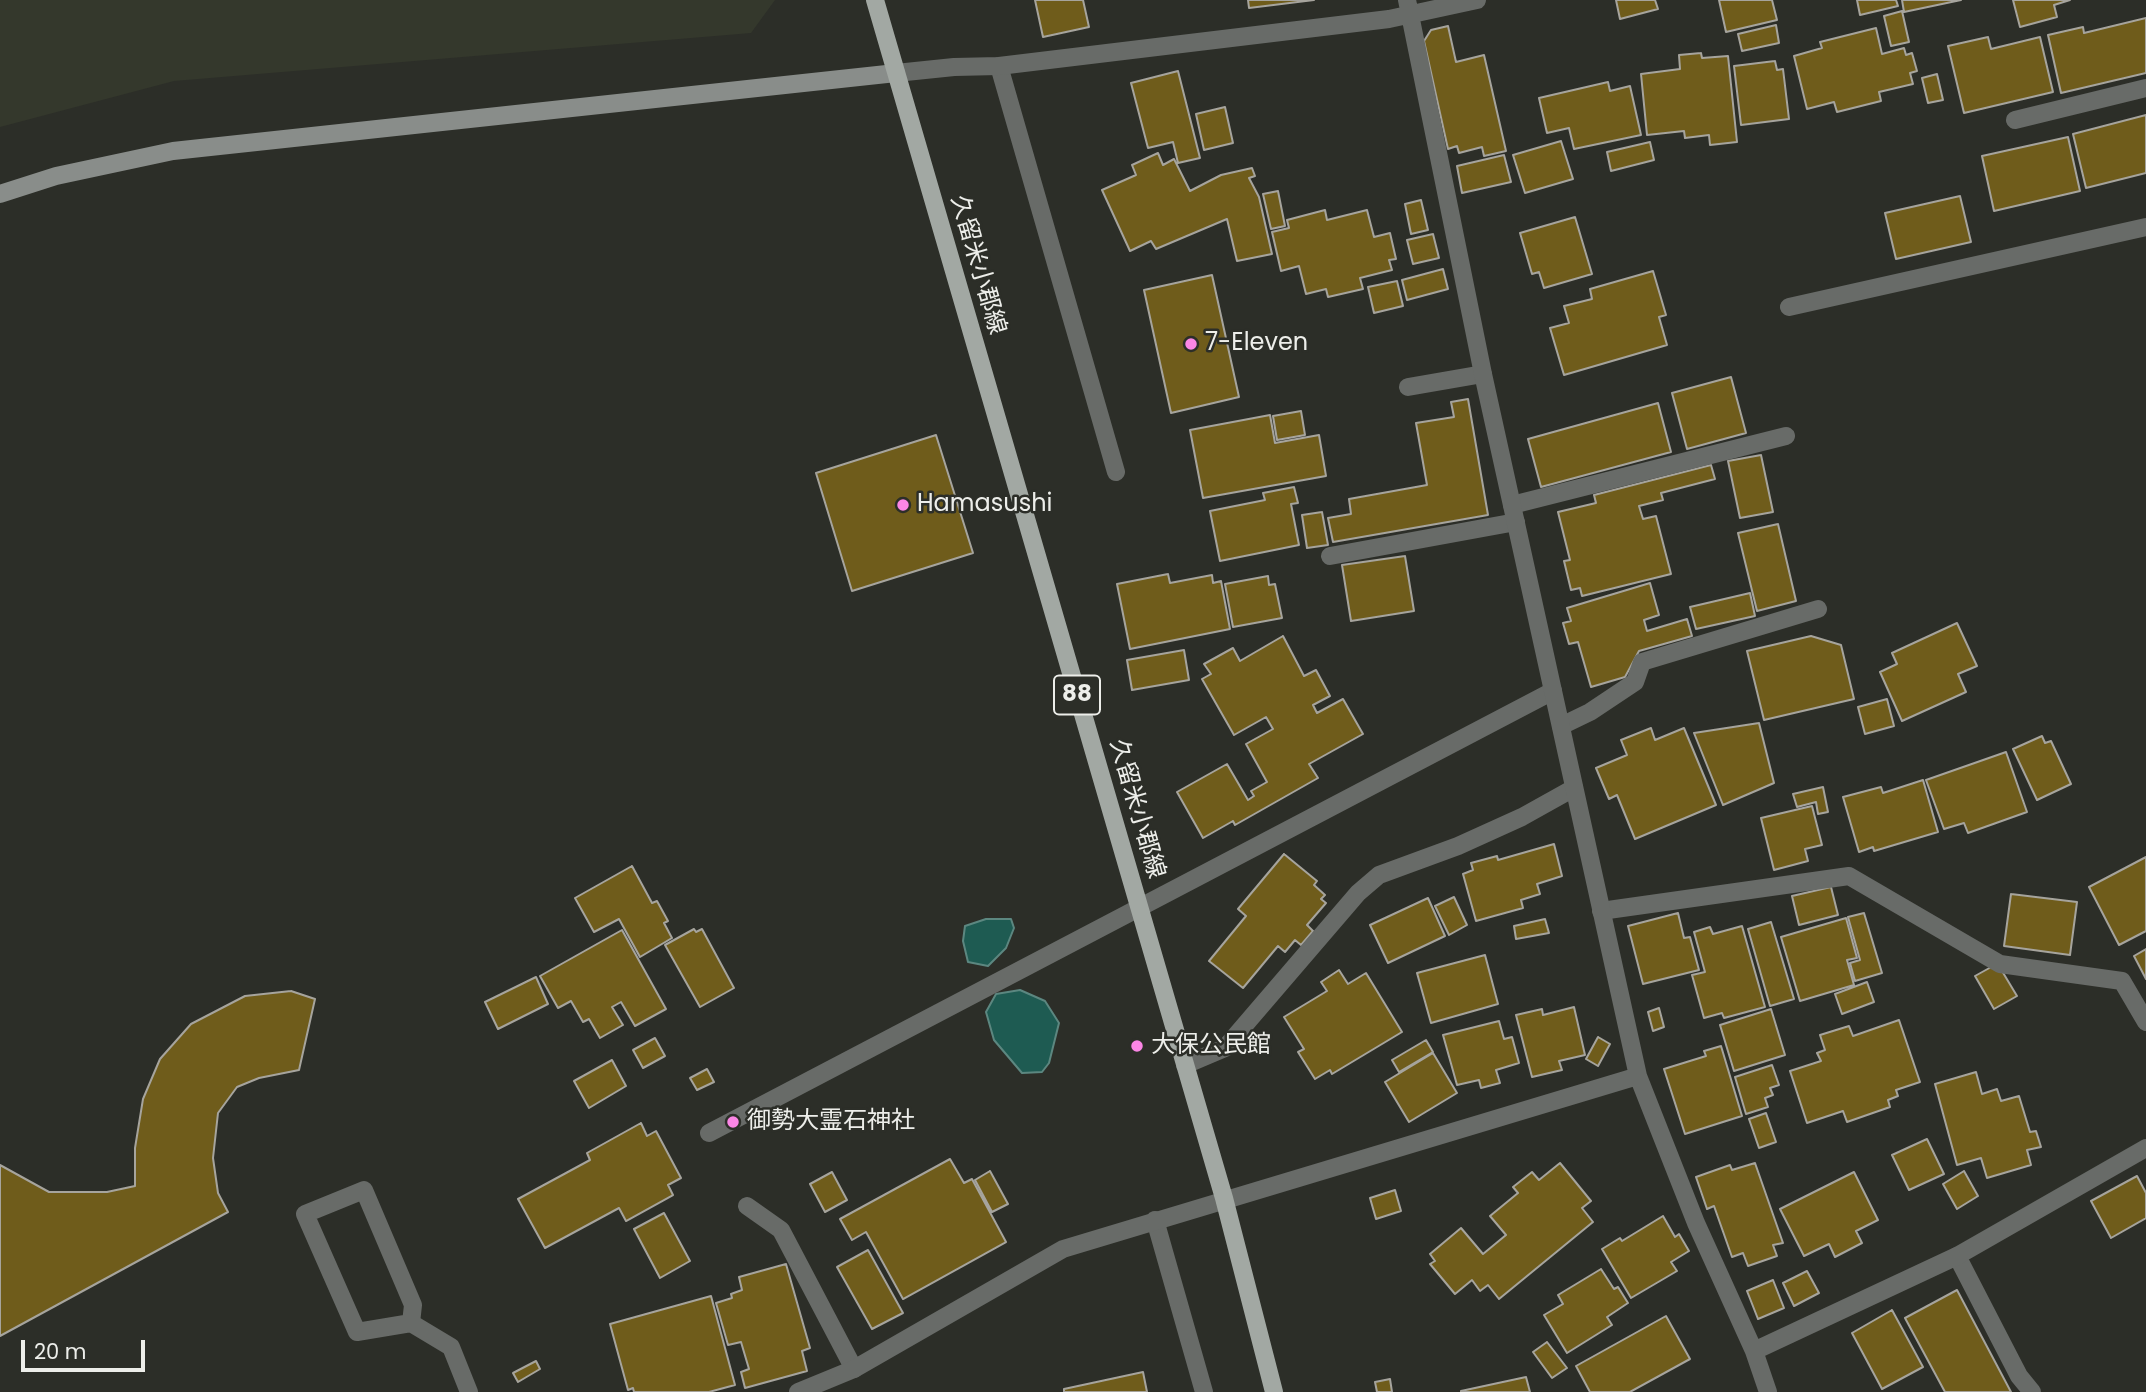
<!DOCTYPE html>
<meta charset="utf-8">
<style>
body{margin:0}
#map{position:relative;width:2146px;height:1392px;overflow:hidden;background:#2c2e28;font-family:Poppins,sans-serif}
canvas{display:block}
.scale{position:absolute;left:21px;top:1340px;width:124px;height:32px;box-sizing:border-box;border:4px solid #edeeea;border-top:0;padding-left:9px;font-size:21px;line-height:24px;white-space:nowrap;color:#edeeea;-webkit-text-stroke:5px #2c2e28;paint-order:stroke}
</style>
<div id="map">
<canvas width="2146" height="1392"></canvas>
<div class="scale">20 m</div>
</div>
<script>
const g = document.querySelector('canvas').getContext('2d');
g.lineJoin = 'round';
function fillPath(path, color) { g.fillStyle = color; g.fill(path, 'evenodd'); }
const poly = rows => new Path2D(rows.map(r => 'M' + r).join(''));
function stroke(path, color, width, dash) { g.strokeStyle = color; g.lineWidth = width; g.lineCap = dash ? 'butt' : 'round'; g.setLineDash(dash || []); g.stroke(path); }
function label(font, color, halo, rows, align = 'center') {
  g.font = font + ' Poppins,"Noto Sans JP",sans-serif'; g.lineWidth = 5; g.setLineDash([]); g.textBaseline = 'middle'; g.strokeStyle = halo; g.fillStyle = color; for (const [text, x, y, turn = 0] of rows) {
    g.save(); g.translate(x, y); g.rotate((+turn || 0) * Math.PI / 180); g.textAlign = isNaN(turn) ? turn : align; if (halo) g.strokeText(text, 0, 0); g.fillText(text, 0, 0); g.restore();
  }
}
const built = poly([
 [0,0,775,0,751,33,174,81,0,127]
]);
const water = poly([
 [986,919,1011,919,1014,928,1006,948,988,966,968,962,963,941,965,926,986,919],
 [1020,990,1045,1001,1059,1023,1049,1063,1042,1072,1022,1073,994,1040,986,1012,996,994,1020,990]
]);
const building = poly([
 [1035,0,1083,0,1089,27,1043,37,1035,0],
 [1248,0,1314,0,1249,8,1248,0],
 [1616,0,1655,0,1658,9,1620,19,1616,0],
 [1719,0,1772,0,1777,20,1726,32,1719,0],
 [1857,0,1896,0,1898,6,1860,15,1857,0],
 [1902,0,1961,0,1904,12,1902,0],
 [2013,0,2070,0,2054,5,2057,17,2020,27,2013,0],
 [1902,11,1909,42,1891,46,1884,16,1902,11],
 [2146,18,2146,73,2061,93,2048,35,2083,27,2084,33,2146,18],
 [1776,25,1779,43,1742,51,1738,34,1776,25],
 [1448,26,1456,62,1484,55,1506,151,1484,156,1482,147,1459,153,1457,146,1448,149,1424,41,1431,30,1448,26],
 [1876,28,1882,54,1904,48,1906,55,1912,53,1917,71,1910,73,1913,84,1879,92,1881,101,1837,112,1834,102,1807,109,1794,56,1822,48,1820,42,1876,28],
 [1988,37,1991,49,2040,37,2053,92,1964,113,1948,46,1988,37],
 [1701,53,1702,58,1728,56,1737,142,1710,145,1709,135,1685,138,1684,131,1647,135,1641,74,1680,69,1679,55,1701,53],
 [1775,61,1777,70,1783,69,1789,119,1741,125,1734,66,1775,61],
 [1178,71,1200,158,1178,163,1173,142,1148,148,1131,83,1178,71],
 [1937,74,1943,100,1928,103,1922,78,1937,74],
 [1608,82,1610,91,1630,86,1641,135,1574,149,1569,128,1547,133,1539,98,1608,82],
 [1225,107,1233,143,1204,150,1196,114,1225,107],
 [2146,115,2146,173,2086,188,2073,134,2146,115],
 [2068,137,2080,191,1994,211,1982,156,2068,137],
 [1561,141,1573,179,1525,193,1513,155,1561,141],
 [1650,142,1654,160,1611,171,1607,152,1650,142],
 [1158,153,1163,165,1174,159,1190,191,1221,175,1252,168,1255,176,1249,178,1259,197,1272,254,1237,261,1227,219,1156,249,1151,241,1130,251,1102,190,1136,175,1132,165,1158,153],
 [1504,155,1511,182,1462,193,1457,166,1504,155],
 [1278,191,1285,226,1271,229,1263,194,1278,191],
 [1960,196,1971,242,1896,259,1885,213,1960,196],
 [1421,200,1428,230,1411,234,1405,204,1421,200],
 [1325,210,1327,220,1367,210,1374,237,1390,233,1396,259,1389,260,1392,270,1360,278,1363,289,1328,297,1326,289,1306,294,1299,266,1281,271,1272,232,1289,228,1287,220,1325,210],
 [1575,217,1592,274,1544,288,1539,272,1532,274,1520,233,1575,217],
 [1433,234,1439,258,1413,264,1407,240,1433,234],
 [1443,269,1448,289,1407,300,1402,280,1443,269],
 [1653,271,1666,315,1659,317,1667,345,1564,375,1550,328,1569,323,1564,306,1592,299,1590,289,1653,271],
 [1212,275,1239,397,1171,413,1144,290,1212,275],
 [1397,281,1403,306,1374,313,1368,287,1397,281],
 [1731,377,1746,433,1687,449,1672,393,1731,377],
 [1468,399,1488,515,1333,542,1328,518,1351,514,1349,499,1427,485,1416,423,1454,417,1451,402,1468,399],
 [1658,403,1671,452,1541,487,1528,439,1658,403],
 [1301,411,1305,435,1277,440,1273,416,1301,411],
 [1270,415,1275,443,1319,435,1326,476,1203,498,1190,430,1270,415],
 [936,435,973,553,852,591,816,473,936,435],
 [1761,455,1773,512,1740,518,1728,461,1761,455],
 [1711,465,1715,479,1661,493,1663,500,1639,506,1643,519,1656,516,1671,574,1582,596,1580,588,1571,590,1564,561,1570,560,1558,512,1596,503,1594,495,1711,465],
 [1294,487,1298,503,1291,504,1299,545,1220,561,1210,511,1265,500,1263,493,1294,487],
 [1322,512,1328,545,1307,548,1302,515,1322,512],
 [1778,524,1796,601,1757,611,1738,533,1778,524],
 [1405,556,1414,611,1351,621,1342,565,1405,556],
 [1168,574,1170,583,1212,575,1213,583,1221,581,1230,629,1130,649,1117,584,1168,574],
 [1268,576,1269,585,1275,584,1282,618,1233,627,1225,584,1268,576],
 [1650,583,1659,615,1644,620,1647,631,1687,619,1692,636,1639,651,1625,677,1591,687,1578,642,1569,644,1563,623,1571,621,1567,608,1650,583],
 [1750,593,1755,616,1696,629,1690,607,1750,593],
 [1957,623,1977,666,1958,674,1966,692,1902,721,1880,672,1897,664,1892,653,1957,623],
 [1283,636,1304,676,1316,670,1330,696,1313,705,1317,713,1343,699,1363,734,1309,764,1318,778,1235,825,1233,821,1203,838,1177,792,1227,764,1248,800,1254,796,1251,791,1267,782,1246,744,1273,729,1266,717,1234,735,1202,679,1211,674,1204,664,1233,648,1240,661,1283,636],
 [1811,636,1841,645,1854,699,1764,720,1747,651,1811,636],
 [1184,650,1189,680,1132,690,1127,660,1184,650],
 [1887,699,1894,726,1865,734,1858,707,1887,699],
 [1759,723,1774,783,1723,805,1694,733,1759,723],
 [1651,728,1655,740,1684,728,1716,805,1635,839,1617,795,1609,799,1596,768,1627,755,1621,740,1651,728],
 [2042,736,2045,743,2051,741,2071,784,2037,800,2013,749,2042,736],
 [2006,752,2027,812,1968,833,1964,823,1944,829,1926,780,2006,752],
 [1923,780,1938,832,1874,851,1873,847,1859,852,1843,797,1881,787,1883,793,1923,780],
 [1823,787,1828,812,1818,814,1816,802,1797,807,1793,794,1823,787],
 [1812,806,1822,845,1805,849,1808,861,1774,870,1761,818,1812,806],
 [1554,844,1562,876,1537,884,1540,894,1521,900,1523,908,1476,921,1463,874,1473,870,1471,863,1497,856,1498,860,1554,844],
 [1284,854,1317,881,1314,885,1325,895,1321,899,1326,903,1307,925,1313,931,1301,945,1295,940,1285,952,1278,946,1243,988,1209,961,1246,916,1238,909,1284,854],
 [2146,857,2146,931,2119,945,2089,887,2146,857],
 [632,866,652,903,657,901,668,921,664,923,672,938,640,957,619,919,594,932,575,898,632,866],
 [1831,887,1838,915,1799,925,1792,896,1831,887],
 [2011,894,2077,902,2070,955,2004,946,2011,894],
 [1454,897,1467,925,1449,935,1435,906,1454,897],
 [1428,898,1445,936,1388,963,1370,925,1428,898],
 [1678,913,1684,938,1690,937,1699,970,1643,984,1628,926,1678,913],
 [1864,913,1882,973,1855,981,1850,963,1860,960,1848,917,1864,913],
 [1846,918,1857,958,1847,960,1854,985,1800,1001,1781,937,1846,918],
 [1545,919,1549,933,1516,939,1514,926,1545,919],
 [1771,922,1794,999,1770,1006,1748,929,1771,922],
 [1742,926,1765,1007,1724,1018,1722,1013,1704,1018,1692,975,1705,972,1694,932,1710,927,1713,934,1742,926],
 [694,929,696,932,702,929,734,988,700,1007,665,945,694,929],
 [622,930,666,1009,635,1026,621,1002,612,1007,623,1025,600,1038,589,1019,583,1022,571,1001,558,1008,540,976,622,930],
 [2146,949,2146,979,2134,956,2146,949],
 [1485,955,1498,1004,1431,1023,1417,973,1485,955],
 [1993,966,2002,971,2017,996,1994,1009,1975,976,1993,966],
 [1339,970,1348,984,1366,973,1402,1032,1332,1074,1330,1070,1315,1079,1298,1052,1304,1049,1284,1017,1327,991,1321,982,1339,970],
 [536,977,548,1004,498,1029,485,1002,536,977],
 [1867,982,1874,1002,1842,1014,1835,994,1867,982],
 [291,991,315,999,299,1070,259,1078,237,1087,218,1113,213,1158,218,1193,228,1212,0,1336,0,1165,49,1192,107,1192,135,1186,135,1148,143,1099,160,1059,191,1024,245,996,291,991],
 [1574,1007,1585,1055,1559,1061,1562,1070,1532,1077,1516,1015,1542,1009,1543,1015,1574,1007],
 [1659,1008,1664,1027,1653,1031,1648,1012,1659,1008],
 [1771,1009,1785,1055,1734,1071,1720,1025,1771,1009],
 [1899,1020,1920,1082,1896,1090,1898,1096,1888,1100,1890,1107,1847,1122,1843,1111,1807,1123,1790,1071,1821,1061,1817,1053,1825,1050,1820,1035,1849,1026,1853,1036,1899,1020],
 [1499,1021,1504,1039,1512,1037,1519,1063,1496,1070,1500,1083,1481,1088,1479,1080,1457,1085,1443,1035,1499,1021],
 [1598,1037,1610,1044,1598,1066,1586,1059,1598,1037],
 [655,1038,665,1056,643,1068,633,1050,655,1038],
 [1426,1040,1433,1052,1399,1072,1392,1060,1426,1040],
 [1721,1046,1742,1116,1685,1134,1664,1069,1706,1056,1704,1051,1721,1046],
 [1433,1053,1457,1093,1409,1122,1385,1082,1433,1053],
 [612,1060,626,1086,589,1108,574,1081,612,1060],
 [1772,1065,1779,1085,1770,1088,1773,1095,1765,1098,1768,1107,1746,1114,1735,1077,1772,1065],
 [707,1069,714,1082,697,1090,690,1078,707,1069],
 [1976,1072,1982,1094,1997,1089,2001,1101,2019,1096,2030,1132,2036,1131,2041,1147,2027,1150,2031,1165,1987,1178,1981,1158,1957,1165,1935,1084,1976,1072],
 [1766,1113,1776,1142,1759,1148,1749,1119,1766,1113],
 [641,1123,647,1136,656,1131,681,1178,668,1185,673,1195,626,1221,619,1208,545,1248,518,1199,590,1160,587,1153,641,1123],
 [1927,1139,1944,1174,1909,1190,1892,1155,1927,1139],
 [950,1159,964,1183,972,1179,1006,1242,903,1299,866,1232,852,1240,840,1219,950,1159],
 [1560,1163,1591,1201,1582,1208,1593,1222,1499,1299,1488,1285,1480,1291,1472,1280,1455,1294,1430,1264,1435,1261,1430,1254,1461,1228,1483,1254,1506,1235,1490,1216,1518,1193,1513,1187,1532,1172,1539,1180,1560,1163],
 [1755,1163,1783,1243,1773,1245,1777,1256,1748,1266,1743,1253,1732,1257,1714,1206,1707,1209,1696,1177,1730,1165,1732,1170,1755,1163],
 [990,1171,1008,1204,992,1212,975,1180,990,1171],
 [1964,1171,1978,1196,1957,1209,1943,1184,1964,1171],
 [832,1172,847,1200,825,1212,810,1184,832,1172],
 [1854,1172,1878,1220,1856,1231,1862,1243,1835,1257,1829,1244,1804,1256,1780,1209,1854,1172],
 [2137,1176,2146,1193,2146,1218,2111,1238,2091,1201,2137,1176],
 [1395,1190,1401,1211,1376,1219,1370,1198,1395,1190],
 [664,1213,690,1261,660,1278,634,1229,664,1213],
 [1663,1216,1675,1237,1679,1234,1689,1251,1671,1262,1677,1271,1631,1298,1602,1249,1620,1238,1622,1241,1663,1216],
 [868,1250,903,1313,872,1329,837,1267,868,1250],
 [786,1264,810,1348,802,1351,807,1371,745,1388,741,1372,749,1369,741,1342,728,1345,716,1303,732,1298,731,1294,742,1290,739,1277,786,1264],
 [1601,1269,1614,1289,1618,1287,1628,1303,1607,1317,1612,1325,1567,1353,1544,1315,1563,1304,1558,1295,1601,1269],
 [1807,1271,1819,1293,1794,1306,1783,1283,1807,1271],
 [1773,1280,1784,1308,1758,1319,1747,1291,1773,1280],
 [1957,1290,2011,1392,1945,1392,1905,1318,1957,1290],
 [711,1296,735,1385,709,1392,634,1392,633,1388,628,1390,610,1324,711,1296],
 [1892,1310,1923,1367,1882,1389,1852,1333,1892,1310],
 [1666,1316,1690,1359,1630,1392,1590,1392,1576,1366,1666,1316],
 [1547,1342,1567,1368,1552,1378,1533,1352,1547,1342],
 [536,1361,540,1369,518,1382,513,1373,536,1361],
 [1143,1372,1147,1392,1064,1392,1064,1389,1143,1372],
 [1526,1377,1530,1392,1461,1392,1461,1391,1526,1377],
 [1390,1379,1392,1392,1377,1392,1375,1382,1390,1379]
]);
const lane = poly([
 [999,66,1116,472],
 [2015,120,2146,88],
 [1789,307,2146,227],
 [1408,387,1483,374],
 [1512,505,1786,436],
 [1330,556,1516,522],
 [1561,726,1590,712,1635,682,1642,662,1818,609],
 [1601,911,1849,876,2000,964,2122,981,2146,1022],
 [1185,1065,1225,1048,1358,893,1379,875,1458,846,1522,817,1574,788],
 [709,1133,1553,691],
 [747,1206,781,1230,854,1369],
 [1155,1220,1204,1392],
 [1957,1256,2019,1376,2032,1392],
 [411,1323,413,1305,364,1190,305,1214,357,1332,411,1323,451,1347,469,1392]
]);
const street = poly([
 [1407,0,1483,374,1638,1076,1696,1223,1754,1351,1768,1392],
 [896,73,954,67,999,66,1389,19,1477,0],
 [1754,1351,1957,1256,2146,1148],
 [798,1392,854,1369,1063,1249,1638,1076]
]);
const secondary = poly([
 [0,194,56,176,173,151,896,73]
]);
const primary = poly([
 [875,0,1224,1198,1274,1392]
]);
const markers = [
 [1191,344,7,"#fb86e5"],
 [903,505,7,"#fb86e5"],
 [1137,1046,7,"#fb86e5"],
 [733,1122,7,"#fb86e5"]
];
const shields = [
 [1077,695,46]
];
const shieldNames = [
 ["88",1077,695]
];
const streetNames = [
 ["久留米小郡線",977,265,74],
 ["久留米小郡線",1136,809,74]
];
const poiNames = [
 ["7-Eleven",1205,344],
 ["Hamasushi",917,505],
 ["大保公民館",1151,1046],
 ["御勢大霊石神社",747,1122]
];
fillPath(built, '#34382c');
fillPath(water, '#1e5b52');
stroke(water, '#5c8780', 2);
fillPath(building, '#6f5c1b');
stroke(building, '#a6a49d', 2);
stroke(lane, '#686b68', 18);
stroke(street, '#686b68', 18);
stroke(secondary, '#898d8a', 18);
stroke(primary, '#a2a8a3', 18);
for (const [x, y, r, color] of markers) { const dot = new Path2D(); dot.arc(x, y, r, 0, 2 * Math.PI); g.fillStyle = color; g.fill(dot); stroke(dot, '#2c2e28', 2.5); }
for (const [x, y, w] of shields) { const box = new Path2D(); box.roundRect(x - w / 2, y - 19.5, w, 39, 5); g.fillStyle = '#2c2e28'; g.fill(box); stroke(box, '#edeeea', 2); }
label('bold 23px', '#edeeea', null, shieldNames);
label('24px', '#edeeea', '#2c2e28', streetNames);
label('24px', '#edeeea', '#2c2e28', poiNames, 'left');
</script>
